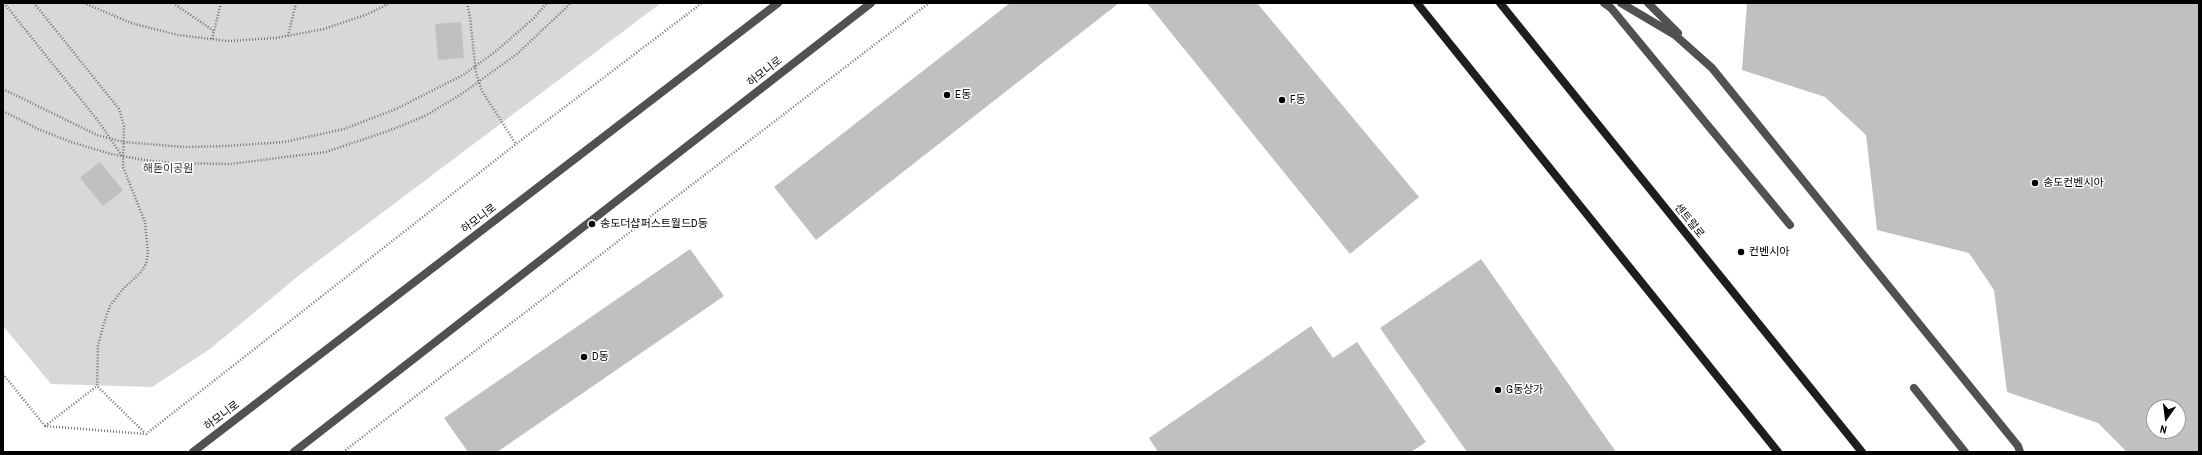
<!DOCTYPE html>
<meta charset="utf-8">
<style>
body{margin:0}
#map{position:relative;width:2202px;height:455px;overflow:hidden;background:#fff;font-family:"Archivo Narrow",sans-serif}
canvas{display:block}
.frame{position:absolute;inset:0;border:4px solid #000;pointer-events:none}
.north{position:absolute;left:2146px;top:399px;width:40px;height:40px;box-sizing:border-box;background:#fff;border:1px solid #999;border-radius:50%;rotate:194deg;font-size:11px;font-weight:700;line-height:16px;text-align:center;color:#000}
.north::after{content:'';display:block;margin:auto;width:14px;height:18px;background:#000;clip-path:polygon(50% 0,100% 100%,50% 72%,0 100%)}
</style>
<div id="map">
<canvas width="2202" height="455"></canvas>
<div class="frame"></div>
<div class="north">N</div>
</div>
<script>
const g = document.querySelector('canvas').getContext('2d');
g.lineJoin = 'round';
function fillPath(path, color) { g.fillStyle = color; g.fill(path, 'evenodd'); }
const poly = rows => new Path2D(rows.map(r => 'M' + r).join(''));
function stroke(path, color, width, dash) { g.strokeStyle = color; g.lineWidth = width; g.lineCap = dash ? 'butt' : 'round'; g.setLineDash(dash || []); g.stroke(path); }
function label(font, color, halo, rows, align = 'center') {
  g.font = font + ' "Archivo Narrow","Noto Sans KR",sans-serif'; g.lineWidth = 3; g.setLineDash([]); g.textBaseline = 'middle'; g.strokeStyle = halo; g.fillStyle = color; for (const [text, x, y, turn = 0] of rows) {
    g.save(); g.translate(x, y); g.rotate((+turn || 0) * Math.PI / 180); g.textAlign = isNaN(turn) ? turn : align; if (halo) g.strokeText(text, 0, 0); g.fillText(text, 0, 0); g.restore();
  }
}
const green = poly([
 [3,3,661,3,302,273,210,349,152,387,51,384,3,326]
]);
const building = poly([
 [1010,3,1119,3,816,240,774,187],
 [1147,3,1257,3,1419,197,1350,254],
 [1747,3,2199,3,2199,452,2127,452,2098,423,2007,392,1994,290,1969,253,1877,230,1866,135,1825,97,1742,70],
 [2154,407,2178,407,2178,431,2154,431],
 [461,22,464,58,438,60,435,24],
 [100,162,123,190,103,206,80,178],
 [690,249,724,296,497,452,468,452,444,418],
 [1481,259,1616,452,1467,452,1380,328],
 [1311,326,1333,358,1357,342,1426,442,1411,452,1158,452,1149,438]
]);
const path = poly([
 [4,3,99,122,122,156],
 [34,3,119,109,124,126,123,167,145,222,148,253,146,264,141,272,122,290,110,306,105,320,98,345,97,386,145,433],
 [84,3,131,23,178,35,227,41,276,38,324,29,368,14,390,3],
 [173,3,214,31],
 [467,3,470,17,476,73,482,91,516,144],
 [288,36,296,3],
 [212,39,221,3],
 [3,89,97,135,124,142,185,147,227,146,284,142,344,129,396,109,463,75,495,52,534,18,547,3],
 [3,111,38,129,71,142,111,154,144,160,172,163,230,164,326,152,391,130,425,116,460,95,517,54,571,3],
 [3,374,45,426,146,434,516,144,702,3],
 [45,426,97,386],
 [343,452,929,3]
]);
const service = poly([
 [1604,3,1611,8,1790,225],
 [1621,3,1675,35,1712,68,2018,446,2020,452],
 [1648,3,1678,33],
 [1914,388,1965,452]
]);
const tertiary = poly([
 [193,452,778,3],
 [294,452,871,3]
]);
const secondary = poly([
 [1417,3,1778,452],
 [1500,3,1862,452]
]);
const markers = [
 [947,95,4,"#000"],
 [1282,100,4,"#000"],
 [2035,183,4,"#000"],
 [592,224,4,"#000"],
 [1741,252,4,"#000"],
 [584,357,4,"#000"],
 [1498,390,4,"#000"]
];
const streetNames = [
 ["하모니로",765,72,-38],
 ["하모니로",479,219,-37],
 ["센트럴로",1689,221,51],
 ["하모니로",222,416,-37]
];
const poiNames = [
 ["E동",955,95],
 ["F동",1290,100],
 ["송도컨벤시아",2043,183],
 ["송도더샵퍼스트월드D동",600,224],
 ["컨벤시아",1749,252],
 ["D동",592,357],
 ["G동상가",1506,390]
];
const parkNames = [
 ["해돋이공원",168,169]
];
fillPath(green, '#d8d8d8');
fillPath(building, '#c0c0c0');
stroke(path, '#737373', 2.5, [1, 2]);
stroke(service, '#515151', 8);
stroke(tertiary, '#515151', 8);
stroke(secondary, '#1e1e1e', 8);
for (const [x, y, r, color] of markers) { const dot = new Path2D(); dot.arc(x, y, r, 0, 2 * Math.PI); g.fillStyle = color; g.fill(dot); stroke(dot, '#fff', 1.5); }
label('11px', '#000', '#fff', streetNames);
label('11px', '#000', '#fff', poiNames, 'left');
label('11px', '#2f2f2f', '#fff', parkNames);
</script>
